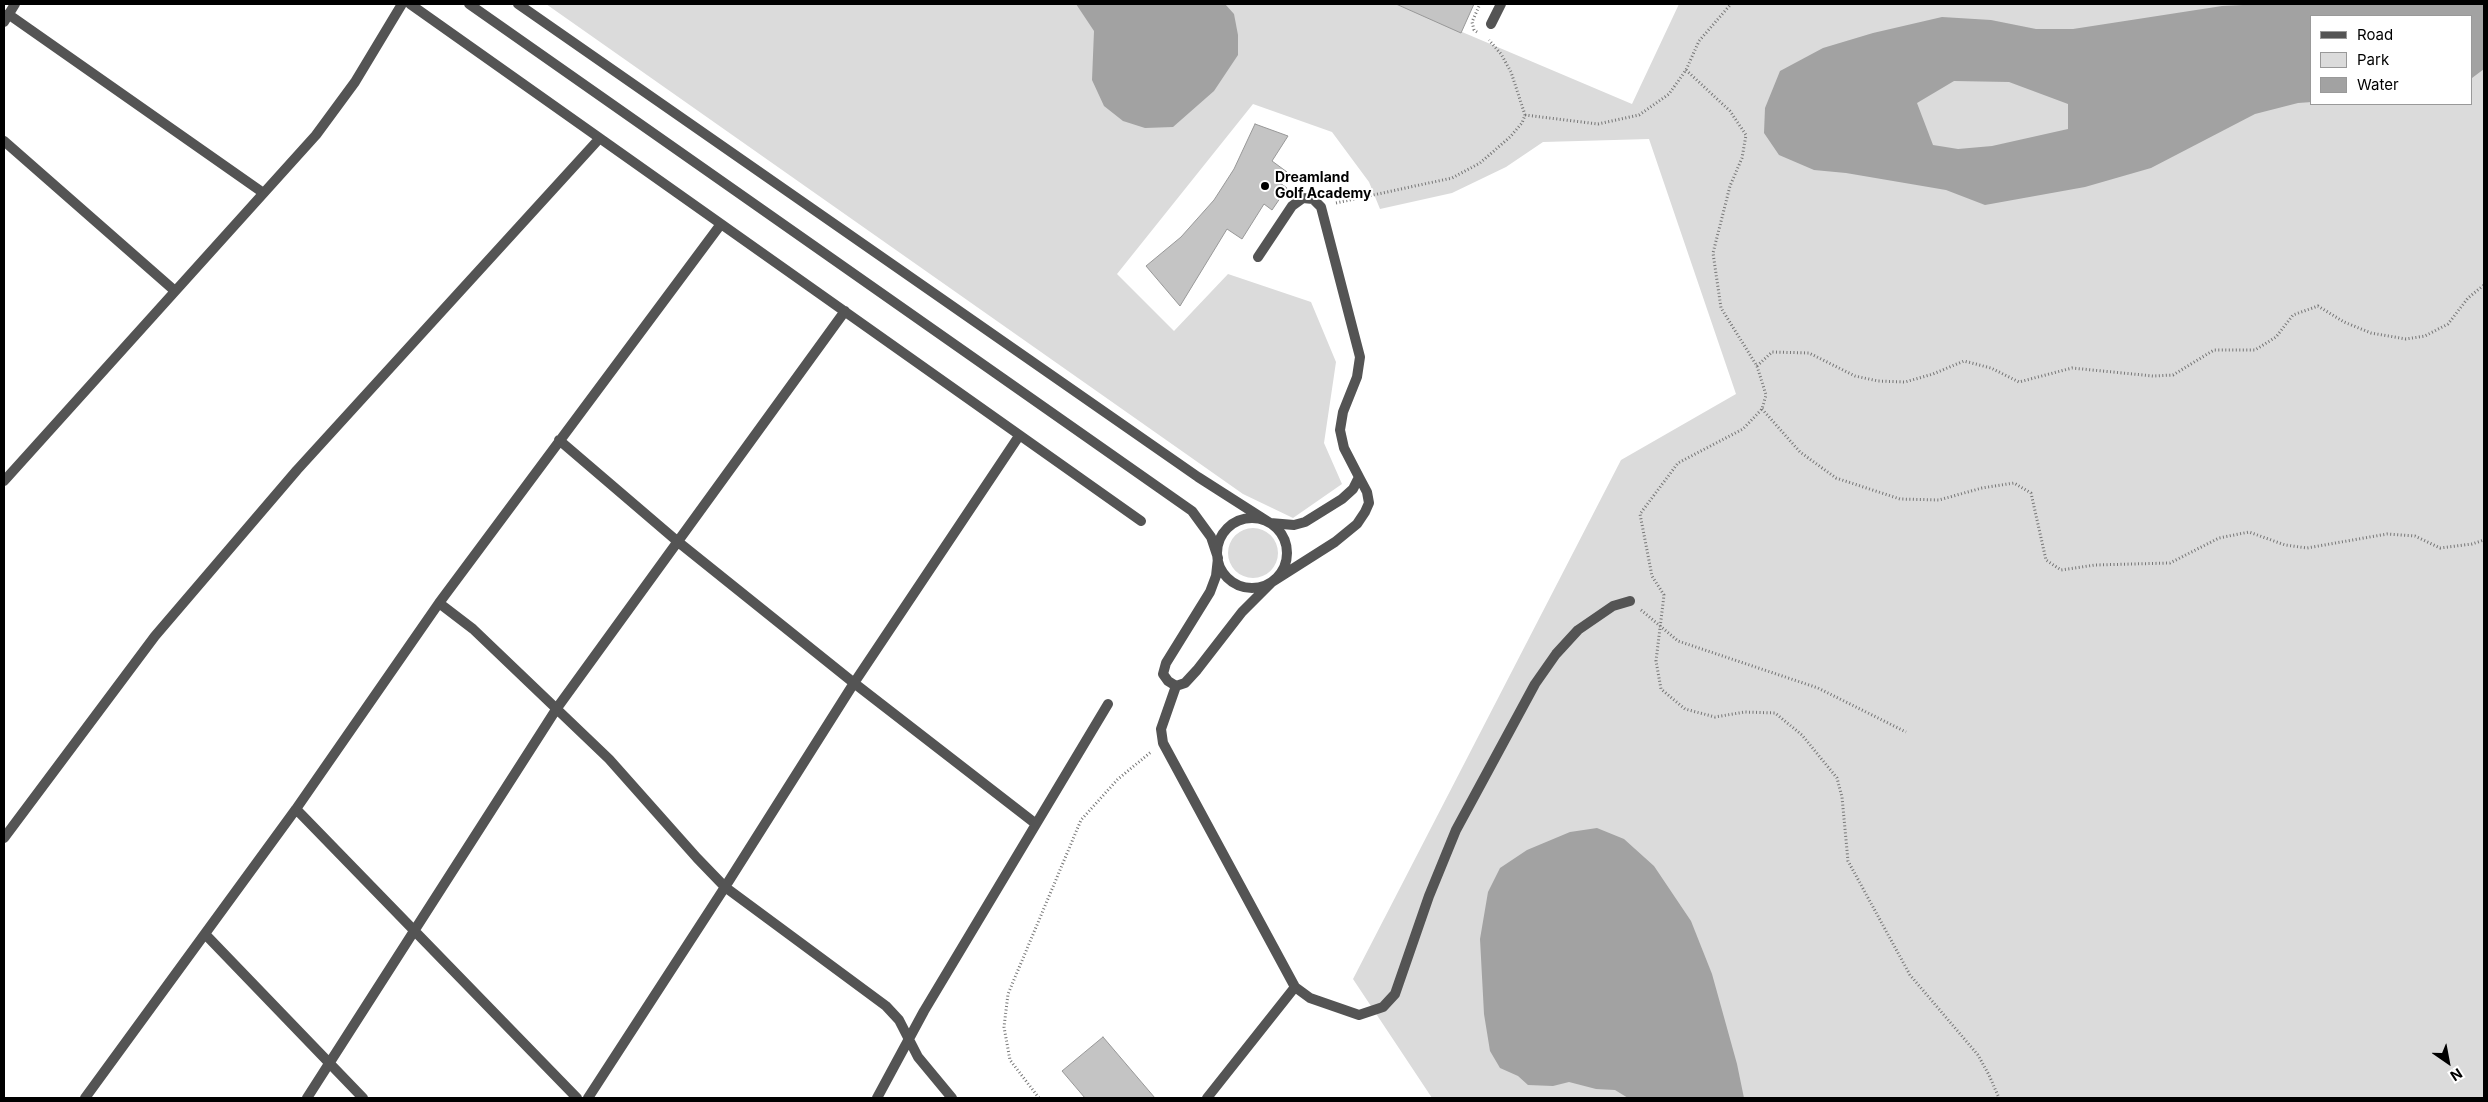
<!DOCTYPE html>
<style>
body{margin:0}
#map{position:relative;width:2488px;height:1102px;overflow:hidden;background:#fff;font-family:Inter,sans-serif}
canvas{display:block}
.frame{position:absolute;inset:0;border:5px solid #000;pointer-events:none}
.legend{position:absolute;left:2310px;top:15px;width:162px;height:90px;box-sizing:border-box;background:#fff;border:1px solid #999;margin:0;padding:6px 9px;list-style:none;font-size:15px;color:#000}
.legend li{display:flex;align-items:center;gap:10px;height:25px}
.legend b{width:25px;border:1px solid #999}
.north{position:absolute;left:2423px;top:1037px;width:50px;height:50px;-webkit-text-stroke:4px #fff;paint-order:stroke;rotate:147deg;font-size:14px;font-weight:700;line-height:20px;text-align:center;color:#000}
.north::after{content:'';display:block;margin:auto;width:18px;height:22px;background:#000;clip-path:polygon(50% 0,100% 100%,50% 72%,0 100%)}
</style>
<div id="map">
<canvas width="2488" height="1102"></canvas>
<div class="frame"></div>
<ul class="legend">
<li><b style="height:6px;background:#545454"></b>Road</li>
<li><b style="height:14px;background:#dbdbdb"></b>Park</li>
<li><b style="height:14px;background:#a2a2a2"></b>Water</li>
</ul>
<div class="north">N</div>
</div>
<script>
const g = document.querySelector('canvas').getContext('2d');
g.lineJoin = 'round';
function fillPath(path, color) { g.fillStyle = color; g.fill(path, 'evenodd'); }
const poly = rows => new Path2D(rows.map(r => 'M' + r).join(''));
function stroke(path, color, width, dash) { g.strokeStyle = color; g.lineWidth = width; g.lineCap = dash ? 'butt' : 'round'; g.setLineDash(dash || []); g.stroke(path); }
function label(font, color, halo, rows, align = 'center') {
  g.font = font + ' Inter,sans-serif'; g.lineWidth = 4; g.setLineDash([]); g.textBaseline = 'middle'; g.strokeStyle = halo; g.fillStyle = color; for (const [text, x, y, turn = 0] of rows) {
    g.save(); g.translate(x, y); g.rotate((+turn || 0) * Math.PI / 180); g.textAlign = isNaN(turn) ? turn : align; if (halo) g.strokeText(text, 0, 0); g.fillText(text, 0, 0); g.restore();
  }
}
const green = poly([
 [546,4,1396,4,1632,104,1679,4,2484,4,2484,1098,1432,1098,1353,979,1621,460,1736,394,1649,139,1543,142,1506,167,1452,193,1380,209,1369,182,1332,132,1253,104,1117,274,1174,331,1228,274,1311,302,1336,362,1324,443,1342,484,1293,518,1243,494],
 [2312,16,2472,16,2472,104,2312,104],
 '1228 553a25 25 0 1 1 50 0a25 25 0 1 1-50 0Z'
]);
const water = poly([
 [1076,4,1225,4,1234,14,1238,35,1238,55,1214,91,1173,127,1145,128,1123,121,1104,106,1092,80,1094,31],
 [2264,4,2484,4,2484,69,2472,78,2472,16,2312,16,2312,102,2298,103,2255,114,2151,168,2085,187,1985,205,1946,190,1846,173,1814,170,1779,155,1764,133,1765,108,1780,71,1823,48,1873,33,1942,17,1991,20,2036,29,2073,29,2222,6],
 [1954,81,2009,82,2068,104,2068,129,1992,146,1958,149,1933,145,1917,103],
 [1597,828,1624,839,1654,866,1691,921,1712,974,1737,1064,1744,1098,1628,1098,1615,1090,1596,1089,1569,1082,1553,1086,1528,1085,1518,1076,1500,1068,1490,1051,1484,1014,1480,939,1488,892,1500,868,1527,850,1570,832]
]);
const building = poly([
 [1396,4,1474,4,1461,33,1396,4],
 [1255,124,1288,136,1272,161,1287,172,1280,183,1287,188,1272,210,1264,204,1242,239,1227,229,1180,306,1146,266,1181,237,1214,200,1234,169,1255,124],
 [1103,1037,1155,1098,1085,1098,1062,1071,1103,1037]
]);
const path = poly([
 [1477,32,1474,30,1472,22,1480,4],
 [1686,70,1730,111,1746,135,1742,158,1730,186,1713,253,1721,308,1757,366,1766,395,1762,409,1743,429,1678,463,1640,514,1652,576,1664,595,1656,661,1661,689,1685,709,1715,717,1745,712,1775,713,1802,735,1837,778,1842,797,1848,861,1910,975,1978,1055,1989,1075,1999,1098],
 [1525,115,1598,124,1639,115,1669,94,1686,70,1699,41,1731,4],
 [1336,203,1452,178,1480,163,1510,137,1522,123,1525,115,1511,72,1501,54,1489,40],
 [1757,366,1772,352,1809,353,1855,376,1878,381,1905,382,1933,374,1964,361,1991,368,2019,382,2072,368,2153,376,2173,375,2214,350,2255,350,2276,337,2293,315,2318,306,2344,322,2371,333,2406,339,2425,336,2448,324,2468,298,2484,285],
 [1762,409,1800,452,1836,478,1900,499,1939,500,1982,488,2014,483,2031,493,2046,560,2061,570,2095,565,2170,563,2219,538,2249,532,2285,545,2307,548,2387,534,2415,536,2440,548,2472,544,2484,540],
 [1641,610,1678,641,1818,688,1906,732],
 [1039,1098,1010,1060,1004,1027,1008,994,1081,820,1118,779,1151,752]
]);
const lane = poly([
 [469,4,1192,511,1211,537,1218,558,1216,576,1210,592,1166,663,1163,674,1168,681,1176,686,1185,683,1197,670,1242,612,1272,582,1335,542,1357,524,1365,512,1369,503,1367,492,1359,477,1353,489,1342,499,1305,522,1294,525,1270,523,1198,477,518,4],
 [1491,24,1501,4],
 [1258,257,1292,206,1303,198,1313,199,1321,207,1360,357,1357,377,1343,412,1340,430,1344,448,1359,477],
 '1217 553a35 35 0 1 1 70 0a35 35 0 1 1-70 0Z',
 [1176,686,1161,729,1163,743,1295,987,1310,998,1359,1015,1383,1007,1395,994,1429,896,1456,830,1535,684,1556,654,1578,630,1613,606,1630,601],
 [1207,1098,1295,987]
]);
const street = poly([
 [410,4,1141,521],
 [8,14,262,192],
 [4,22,15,4],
 [4,141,175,291],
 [559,440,677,541,854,683,1036,824],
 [4,481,316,135,355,82,402,4],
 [439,603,473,629,609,759,697,858,725,887,886,1006,899,1020,918,1057,952,1098],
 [296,809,577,1098],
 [4,838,155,636,297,470,599,139],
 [205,934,363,1098],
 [85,1098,296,809,439,603,721,224],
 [307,1098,557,708,845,311],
 [588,1098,725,887,854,683,1019,436],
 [877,1098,924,1011,1108,704]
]);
const markers = [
 [1265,186,5,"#000"]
];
const poiNames = [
 ["Dreamland",1275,178],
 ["Golf Academy",1275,194]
];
fillPath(green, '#dbdbdb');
fillPath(water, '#a2a2a2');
fillPath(building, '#c4c4c4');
stroke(building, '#989898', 1);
stroke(path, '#767676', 3, [1, 2.5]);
stroke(lane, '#545454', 10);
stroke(street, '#545454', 10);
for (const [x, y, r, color] of markers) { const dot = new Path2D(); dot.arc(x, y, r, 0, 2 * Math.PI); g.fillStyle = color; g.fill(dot); stroke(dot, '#fff', 2); }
label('bold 14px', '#000', '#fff', poiNames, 'left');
</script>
